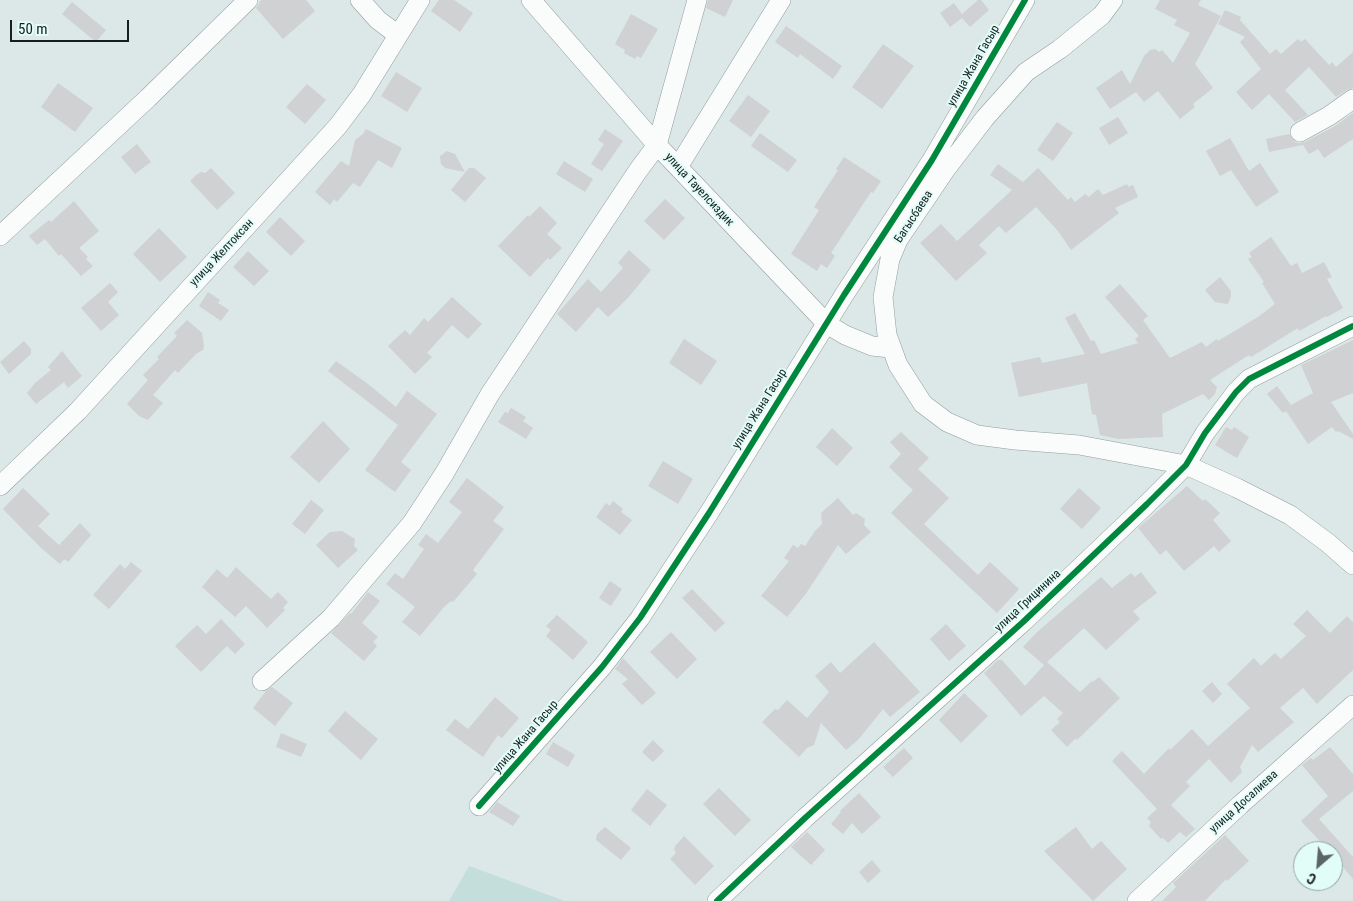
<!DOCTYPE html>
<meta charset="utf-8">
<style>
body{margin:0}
#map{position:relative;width:1353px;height:901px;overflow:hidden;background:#dbe8e7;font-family:"Roboto Condensed",sans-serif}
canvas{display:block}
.north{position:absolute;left:1293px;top:841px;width:50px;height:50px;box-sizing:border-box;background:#e2fcf8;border:1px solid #90a4a1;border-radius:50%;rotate:207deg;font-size:14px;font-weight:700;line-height:20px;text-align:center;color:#161f1e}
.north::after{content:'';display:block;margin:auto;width:18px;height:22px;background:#5b6564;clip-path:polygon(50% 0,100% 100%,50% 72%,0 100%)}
.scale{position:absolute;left:10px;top:20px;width:119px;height:22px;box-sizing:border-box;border:2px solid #161f1e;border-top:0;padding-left:6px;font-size:15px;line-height:18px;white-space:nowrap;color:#161f1e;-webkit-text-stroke:4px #e2fcf8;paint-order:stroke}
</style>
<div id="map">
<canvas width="1353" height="901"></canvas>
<div class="north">С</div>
<div class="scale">50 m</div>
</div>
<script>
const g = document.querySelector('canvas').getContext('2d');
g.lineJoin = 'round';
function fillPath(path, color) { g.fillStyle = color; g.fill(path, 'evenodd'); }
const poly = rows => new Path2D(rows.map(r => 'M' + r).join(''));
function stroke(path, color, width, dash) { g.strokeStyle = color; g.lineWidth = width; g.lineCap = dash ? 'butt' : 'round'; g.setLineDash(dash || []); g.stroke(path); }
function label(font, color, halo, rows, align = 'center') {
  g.font = font + ' "Roboto Condensed",sans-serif'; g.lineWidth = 4; g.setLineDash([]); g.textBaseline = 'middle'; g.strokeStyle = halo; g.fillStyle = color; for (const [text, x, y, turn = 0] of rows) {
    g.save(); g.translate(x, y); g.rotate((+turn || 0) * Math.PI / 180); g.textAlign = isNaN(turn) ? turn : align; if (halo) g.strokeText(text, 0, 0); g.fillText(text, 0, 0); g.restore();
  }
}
const green = poly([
 [469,866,565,901,449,901]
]);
const building = poly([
 [261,0,306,0,315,11,283,39,256,8],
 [439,0,454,0,473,13,460,32,431,11],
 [708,0,733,0,725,17,706,8],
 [978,0,981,0,989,10,970,27,962,18,950,27,940,13,954,3,962,14],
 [1160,0,1201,0,1198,5,1221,16,1195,64,1213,88,1193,104,1195,107,1180,119,1158,91,1144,102,1136,92,1110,109,1096,88,1122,70,1130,84,1144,56,1150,50,1155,49,1159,52,1162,50,1173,63,1190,33,1174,25,1177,20,1155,9],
 [72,2,106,30,96,42,62,14],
 [1225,10,1241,17,1240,20,1270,54,1276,49,1281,54,1298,39,1301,42,1305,39,1329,65,1332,62,1336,67,1353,52,1353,88,1347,90,1336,97,1309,67,1285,90,1308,115,1295,122,1269,94,1252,110,1236,92,1261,69,1240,42,1245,37,1218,24],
 [631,14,658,29,641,58,637,56,635,59,624,53,625,50,615,44],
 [786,26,842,66,833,79,800,54,798,58,775,42],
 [883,44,914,66,882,109,852,87],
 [396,72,422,88,407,112,381,96],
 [58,83,93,108,75,132,41,107],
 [307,84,326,100,305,124,286,107],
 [748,95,770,111,751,137,729,121],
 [1353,113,1353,139,1324,158,1318,149,1309,154,1303,145,1269,152,1266,139,1289,134,1295,142,1299,143,1305,142,1335,126],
 [1118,117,1128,133,1109,145,1099,128],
 [1057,122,1073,133,1053,161,1037,150],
 [366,129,402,148,392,168,378,160,360,187,353,183,337,202,334,199,330,205,315,192,341,161,349,166,355,140,363,134],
 [605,129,623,141,602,171,591,164,604,144,598,140],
 [760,133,797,160,788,172,751,146],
 [1230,138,1249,171,1260,163,1279,192,1256,207,1231,170,1220,176,1206,151],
 [137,144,151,162,135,174,121,157],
 [447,151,455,154,465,172,445,168,441,164,440,156],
 [844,157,881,181,873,193,871,192,831,253,835,256,827,268,821,264,817,271,791,254,819,210,814,207,838,170,836,169],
 [564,161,593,179,585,192,556,174],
 [998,164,1023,182,1038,168,1068,200,1071,197,1075,202,1085,194,1089,197,1098,189,1103,195,1127,184,1128,187,1133,185,1138,197,1115,208,1119,213,1071,250,1058,231,1036,207,1006,233,999,226,979,245,987,253,956,281,920,243,941,224,957,241,1012,190,990,175],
 [211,168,235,193,217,210,190,181,196,175,201,172,205,173],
 [469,168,474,168,486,178,465,202,451,190],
 [665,199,685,218,664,240,644,221],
 [74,201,99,231,79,248,88,257,86,259,93,266,81,276,61,254,59,256,45,239,37,245,29,236,49,220,51,222],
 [540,206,557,223,547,234,562,248,550,260,548,258,530,277,498,246,528,215,529,217],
 [280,217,305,241,291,256,266,232],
 [159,228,187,257,160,282,133,254],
 [1271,237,1291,266,1297,263,1302,273,1324,262,1332,277,1327,279,1343,308,1327,317,1326,316,1299,331,1298,328,1251,357,1249,355,1210,380,1217,387,1215,394,1209,400,1203,394,1162,414,1163,437,1118,439,1100,435,1096,415,1092,414,1087,383,1019,397,1011,363,1040,357,1042,363,1085,354,1065,318,1075,313,1091,341,1094,340,1101,354,1138,343,1135,339,1139,336,1105,297,1120,284,1148,316,1143,320,1170,358,1202,342,1206,347,1217,339,1218,341,1258,317,1275,304,1262,283,1264,282,1248,259,1252,257,1249,253],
 [629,250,651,270,627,299,608,317,598,307,576,332,557,314,588,279,601,292,623,268,618,263],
 [248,251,269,271,254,286,233,267],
 [1220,277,1231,291,1231,296,1228,304,1215,302,1205,290],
 [110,283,118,292,108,302,119,315,101,331,81,308],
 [208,292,220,300,218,303,229,310,221,321,199,306],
 [452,297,482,324,468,339,452,325,427,353,432,357,415,374,388,346,405,330,410,335,424,318,428,322],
 [187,320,202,333,204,346,203,350,196,354,178,373,175,370,153,395,163,403,148,420,139,416,127,404,148,380,143,375,159,359,157,357,177,336,174,333],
 [684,339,717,361,701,385,669,363],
 [1353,340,1353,393,1331,402,1353,434,1353,439,1338,431,1336,432,1332,427,1308,444,1286,411,1283,413,1267,394,1277,386,1291,405,1313,393,1301,365],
 [24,341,31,349,31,354,9,374,0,362],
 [62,351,82,376,68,388,64,382,36,404,27,393,35,383,51,370,48,367],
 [336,361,368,384,396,407,407,391,437,414,401,462,411,470,395,492,365,470,398,425,328,371],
 [511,408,526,417,523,421,533,428,526,439,498,422,505,412,508,413],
 [323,421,350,449,319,483,290,457],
 [1226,427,1232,430,1234,427,1249,437,1237,458,1215,445],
 [832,428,853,448,837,466,816,447],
 [901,432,929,458,918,469,949,498,924,524,978,575,990,562,1019,589,997,613,891,513,913,490,889,467,901,454,890,442],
 [663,461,693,479,678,504,648,486],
 [467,478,504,507,493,521,504,529,473,570,477,574,453,602,451,601,444,607,420,636,402,622,415,607,386,584,395,573,403,579,424,549,418,545,426,534,438,543,462,512,449,502],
 [1187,486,1203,501,1205,499,1220,513,1213,520,1231,541,1219,552,1214,546,1184,571,1166,550,1160,555,1138,528],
 [23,488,50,514,38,526,59,545,80,523,91,535,68,562,64,559,60,564,40,547,3,509],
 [1079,488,1101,508,1082,529,1060,509],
 [838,498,853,515,856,513,865,519,864,525,871,532,846,554,838,545,805,595,787,617,761,596,789,561,784,558,793,545,798,548,801,544,805,546,815,531,822,524,821,513],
 [311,500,324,510,305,534,292,524],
 [613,501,623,509,621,512,632,520,620,535,596,517,606,503,610,506],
 [342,531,355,539,354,546,358,550,338,568,316,545,330,532],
 [131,562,142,571,109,609,93,595,120,564,125,569],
 [236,567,271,599,278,592,288,602,283,608,285,610,267,628,246,606,235,617,202,587,217,569,227,578],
 [1141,572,1157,593,1133,611,1140,619,1106,650,1084,628,1047,662,1080,692,1092,681,1093,682,1099,677,1120,698,1077,740,1076,738,1067,747,1051,730,1060,722,1057,719,1063,713,1044,696,1021,716,984,673,998,660,1002,660,1025,686,1044,665,1023,647,1036,633,1101,577,1112,588,1131,573,1135,577],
 [610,581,622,589,611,606,599,598],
 [692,589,725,623,715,632,682,598],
 [368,592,380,601,362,623,378,637,373,642,377,646,364,661,331,633,350,613,351,614],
 [1307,610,1330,633,1347,616,1353,622,1353,670,1317,704,1303,688,1280,708,1294,722,1258,752,1252,745,1240,767,1242,772,1231,783,1209,759,1186,782,1190,786,1171,805,1195,829,1186,837,1180,832,1168,843,1163,838,1161,839,1149,826,1151,822,1147,818,1157,809,1112,761,1122,751,1144,774,1169,748,1170,750,1192,729,1208,746,1250,708,1227,684,1254,658,1261,666,1275,653,1281,659,1306,636,1293,624],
 [557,615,588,642,573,660,546,636,551,630,546,626],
 [221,619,245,644,235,654,227,646,201,672,175,646,197,625,206,634],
 [946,624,966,646,949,661,930,639],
 [671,632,697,659,677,679,650,652],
 [874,642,920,692,890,717,883,709,858,740,846,750,821,723,814,745,807,748,799,757,762,722,775,709,778,710,787,700,807,718,829,692,815,676,831,662,840,673],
 [623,658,656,693,642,705,622,684,628,679,615,669],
 [1212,682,1222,694,1213,703,1202,691],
 [272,687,293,703,275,726,253,708,266,691],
 [964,693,988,716,961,743,939,720],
 [495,697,519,718,502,738,498,735,483,757,446,730,455,719,468,729],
 [345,711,378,739,361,760,328,731],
 [281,733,307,744,301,757,276,747],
 [653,740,664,751,653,762,642,752],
 [553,742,575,755,568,767,546,754],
 [1330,747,1353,774,1353,791,1319,819,1353,857,1353,879,1333,855,1333,851,1329,851,1301,821,1328,796,1302,765,1311,758,1313,760],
 [904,748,913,758,893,777,883,767],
 [719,788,751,820,735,836,703,804],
 [647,789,667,805,650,826,631,810],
 [859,793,881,817,862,834,852,823,843,834,831,824,841,812,840,811],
 [497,802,520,816,513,826,489,812],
 [605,827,631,848,621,860,596,840,597,834],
 [1076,827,1092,849,1101,841,1127,869,1093,901,1044,851],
 [807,832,825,850,811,865,791,847],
 [1225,835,1249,861,1227,881,1226,879,1205,901,1162,901,1176,887,1173,883],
 [684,836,714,866,695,885,670,859,676,853,674,849,676,845],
 [872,860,881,871,868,883,859,872]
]);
const minor = poly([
 [360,0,378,20,398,35],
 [531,0,657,145,827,324,845,335,872,346,890,348],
 [1113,0,1102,15,1060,49,1026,72,985,118,946,169,898,240,890,259,883,297,887,335,898,365,923,404,947,422,977,435,1015,440,1079,445,1186,465,1237,488,1290,515,1328,543,1353,565],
 [1300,132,1329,116,1353,99],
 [678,167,781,0],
 [0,236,148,98,248,0],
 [0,486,78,411,338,126,362,94,420,0],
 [262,681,331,618,412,523,444,474,490,394,637,172,657,145,697,0],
 [479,806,602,667,640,618,709,513,844,295,932,160,1025,0],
 [717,901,805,818,1023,622,1147,504,1186,465,1205,433,1236,392,1249,379,1353,326],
 [1137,901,1240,805,1353,705]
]);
const cycleway = poly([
 [479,806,602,667,640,618,709,513,844,295,932,160,1025,0],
 [717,901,805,818,1023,622,1147,504,1186,465,1205,433,1236,392,1249,379,1353,326]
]);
const streetNames = [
 ["улица Жана Гасыр",974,66,-60],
 ["улица Тауелсиздик",699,190,47],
 ["Багысбаева",914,217,-57],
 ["улица Желтоксан",222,253,-47],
 ["улица Жана Гасыр",760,409,-58],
 ["улица Грицинина",1028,601,-43],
 ["улица Жана Гасыр",526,737,-49],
 ["улица Досалиева",1244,802,-42]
];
fillPath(green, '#c4dfdb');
fillPath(building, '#cfd1d2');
stroke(minor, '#929d9c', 20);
stroke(minor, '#fafcfb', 19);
stroke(cycleway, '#00873e', 6);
label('12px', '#161f1e', '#e2fcf8', streetNames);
</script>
